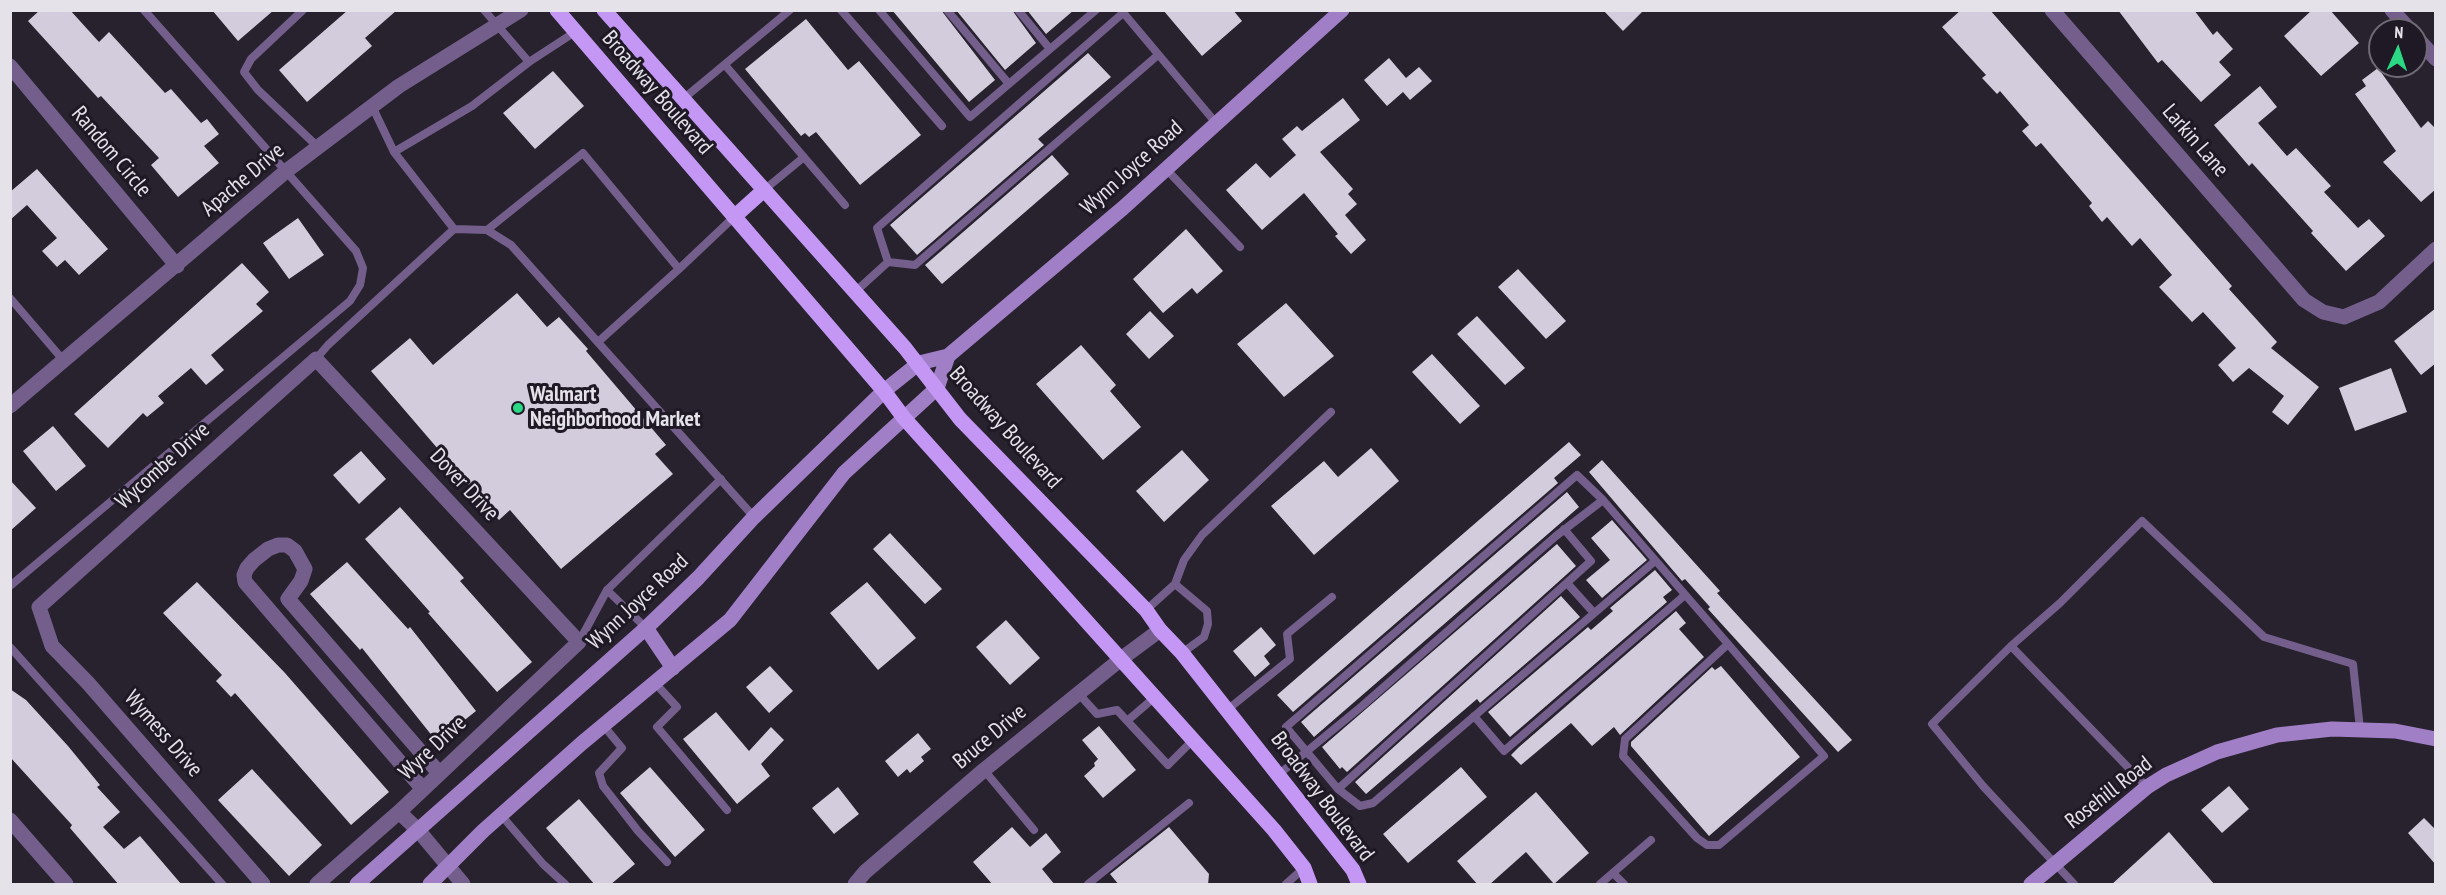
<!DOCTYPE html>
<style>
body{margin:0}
#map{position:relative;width:2446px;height:895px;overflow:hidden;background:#27222e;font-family:"PT Sans Narrow",sans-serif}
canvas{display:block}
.frame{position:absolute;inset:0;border:12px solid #e5e2ea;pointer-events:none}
.north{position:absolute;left:2368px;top:18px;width:60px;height:60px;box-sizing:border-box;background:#1e1924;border:2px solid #6e6973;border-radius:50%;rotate:3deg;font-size:16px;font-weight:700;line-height:24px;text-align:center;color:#e5e2ea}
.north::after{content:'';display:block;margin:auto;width:21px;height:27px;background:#2bd884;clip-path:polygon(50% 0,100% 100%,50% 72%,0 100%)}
</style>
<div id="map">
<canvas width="2446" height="895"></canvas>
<div class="frame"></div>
<div class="north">N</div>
</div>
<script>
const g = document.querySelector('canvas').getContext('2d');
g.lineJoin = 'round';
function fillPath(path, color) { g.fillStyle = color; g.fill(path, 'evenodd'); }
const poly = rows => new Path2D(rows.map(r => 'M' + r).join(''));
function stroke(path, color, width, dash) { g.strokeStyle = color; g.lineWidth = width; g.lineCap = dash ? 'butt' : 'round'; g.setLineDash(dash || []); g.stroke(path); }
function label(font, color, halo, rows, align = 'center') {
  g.font = font + ' "PT Sans Narrow",sans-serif'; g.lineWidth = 6; g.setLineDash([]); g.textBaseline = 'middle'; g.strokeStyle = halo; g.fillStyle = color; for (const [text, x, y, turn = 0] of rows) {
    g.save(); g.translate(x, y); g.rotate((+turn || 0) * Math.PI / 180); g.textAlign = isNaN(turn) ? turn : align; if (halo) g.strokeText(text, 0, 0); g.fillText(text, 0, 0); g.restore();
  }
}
const building = poly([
 [40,10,70,10,99,42,109,32,165,93,171,89,201,123,207,119,219,134,204,146,219,163,178,197,151,165,159,158,101,96,98,98,28,21],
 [212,10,274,10,238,41],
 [348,10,397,10,365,38,372,46,307,102,279,70],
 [892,10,941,10,995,80,969,102],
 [956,10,1012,10,1036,43,1005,70],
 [1027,10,1074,10,1046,34],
 [1163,10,1233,10,1242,21,1202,56],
 [1603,10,1644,10,1623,31],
 [1961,10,1990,10,2232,286,2229,289,2277,342,2271,348,2319,387,2288,425,2272,412,2284,396,2249,368,2233,382,2218,365,2236,348,2203,312,2192,322,2159,287,2172,275,2140,238,2132,246,2107,217,2102,222,2089,206,2092,203,2041,143,2036,147,2022,131,2029,125,2000,91,1997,94,1982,78,1986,75,1942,27],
 [2118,10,2194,10,2213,35,2217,31,2233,49,2219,62,2231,75,2201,102,2162,60,2158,63],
 [2312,10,2330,10,2359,43,2321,76,2284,36],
 [806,19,848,70,859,61,921,135,860,185,816,132,809,137,805,133,801,136,745,69],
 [1088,53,1111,77,1038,139,1044,145,917,255,890,225],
 [1389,58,1406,78,1419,67,1432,81,1410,100,1403,92,1387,106,1364,80],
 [2378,68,2421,128,2428,121,2436,129,2436,189,2421,202,2383,162,2396,151,2355,94,2366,86,2362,80],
 [553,71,584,106,535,149,503,113],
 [2260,86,2277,107,2258,123,2287,156,2296,148,2331,186,2324,192,2358,228,2369,219,2385,236,2346,271,2311,233,2313,231,2252,163,2249,166,2214,125],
 [1343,98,1360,120,1320,152,1353,189,1348,194,1357,204,1345,215,1366,240,1351,254,1335,236,1338,234,1304,193,1262,230,1226,190,1256,163,1270,178,1296,155,1282,139,1297,126,1302,131],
 [1052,155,1069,174,942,284,925,265],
 [37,169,108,249,79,275,65,260,57,267,42,251,57,238,27,205,10,220,10,192],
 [298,218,324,255,289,279,263,243],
 [1186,229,1223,271,1197,294,1192,288,1163,313,1133,279],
 [242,263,269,292,256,304,263,311,211,355,224,370,206,385,191,368,158,396,164,403,147,417,143,413,108,448,74,414],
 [1518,269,1566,321,1546,339,1498,287],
 [517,293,547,327,559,317,588,349,586,351,666,445,655,454,673,474,561,569,510,510,499,520,371,371,410,338,433,365],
 [1286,303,1334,356,1284,397,1237,344],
 [2436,308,2436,363,2421,375,2394,341],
 [1150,311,1174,336,1149,359,1126,334],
 [1477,316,1525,368,1505,385,1457,334],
 [1081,345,1116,385,1110,391,1141,427,1103,460,1036,384],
 [1432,354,1480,406,1460,424,1412,372],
 [2391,368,2407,412,2355,431,2339,388],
 [53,426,86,466,56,491,23,451],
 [1569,442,1581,455,1554,478,1558,483,1293,712,1277,695],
 [1371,448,1399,481,1314,555,1271,506,1324,461,1338,477],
 [1182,450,1209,480,1164,522,1136,491],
 [361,451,386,479,359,504,333,475],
 [1602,460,1720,591,1717,593,1852,740,1838,752,1708,609,1710,607,1685,579,1682,581,1589,472],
 [10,480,36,508,10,531],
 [1567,492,1579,507,1314,737,1301,722],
 [400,507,464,578,460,581,532,662,497,692,428,613,430,612,365,539],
 [1612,520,1647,560,1602,598,1586,580,1610,560,1591,538],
 [890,533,942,589,925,604,873,549],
 [1557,544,1576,566,1347,772,1342,767,1340,769,1322,747],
 [347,562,408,629,410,627,476,711,437,742,362,648,360,650,310,594],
 [1655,570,1672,590,1663,597,1667,602,1510,737,1488,712,1588,627,1591,630,1613,611,1610,608],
 [197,582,285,673,389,792,351,825,235,693,231,697,216,681,222,675,163,613],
 [867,582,916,638,878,670,830,613],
 [1561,596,1580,617,1480,703,1477,699,1366,794,1355,782],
 [1676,611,1686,623,1679,629,1704,657,1620,735,1614,727,1592,746,1571,723,1521,765,1511,755,1519,747],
 [1006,620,1040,658,1010,685,976,647],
 [1261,627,1276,645,1264,656,1270,664,1255,677,1233,651],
 [770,666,793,691,769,713,746,687],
 [1721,666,1800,757,1709,836,1631,746,1631,742,1712,667,1715,670],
 [10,689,26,700,68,746,100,785,97,787,120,812,103,827,124,849,140,836,182,885,119,885,70,828,72,825,10,757],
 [716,712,749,751,771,727,784,740,761,764,770,776,737,804,683,739],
 [1099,726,1136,770,1103,798,1084,776,1095,766,1094,763,1098,759,1082,740],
 [918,733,931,749,921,757,924,761,910,773,907,769,898,777,885,761],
 [650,767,705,830,675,857,620,793],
 [1461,767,1487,797,1408,863,1383,834],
 [252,769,322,845,289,876,218,800],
 [2229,786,2249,809,2222,833,2201,810],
 [838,787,859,814,834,834,812,808],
 [1536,792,1589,853,1554,884,1526,852,1489,885,1478,885,1457,861],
 [579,799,635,864,610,885,595,885,546,828],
 [2424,818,2436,830,2436,865,2408,833],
 [1012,827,1030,847,1046,833,1061,852,1042,869,1055,885,993,885,973,862],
 [1169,827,1209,874,1208,885,1119,885,1110,874],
 [2169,832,2215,885,2111,885]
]);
const lane = poly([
 [303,10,251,59,244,72,258,90,318,147],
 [841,10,942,126],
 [879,10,970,117,1096,10],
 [947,10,1009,84],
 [1018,10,1050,49],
 [1121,10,1216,123],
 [529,62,575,32],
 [725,65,845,205],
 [683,99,790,10],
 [372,106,394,152,454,229],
 [394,152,472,106,529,62,484,10],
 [1166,169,1240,247],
 [764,190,804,157],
 [487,230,511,245,754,517],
 [888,262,877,228,1123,13],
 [855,292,888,262,915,265,1158,55],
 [10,298,64,361],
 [598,342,679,269],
 [316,359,328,345,454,229,487,230,583,153,679,269,734,217],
 [1564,529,1591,561,1338,789,1286,727,1577,475,1603,500],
 [1567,583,1594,613],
 [1175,584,1184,560,1202,535,1331,412],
 [10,586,350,301,360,285,363,268,356,251,144,10],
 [1146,610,1175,584,1207,611,1208,624,1204,637,1182,653],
 [646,628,607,590,721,479],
 [579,642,607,590],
 [2011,646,1932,724,1983,786,2074,884],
 [10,647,222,884],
 [655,683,677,707,657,727,727,810],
 [1078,693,1097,714,1117,710,1168,765,1193,740],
 [1227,710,1290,659,1287,634,1332,597],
 [1474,716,1504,751,1685,595],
 [1127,721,1155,697],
 [603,725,622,748,599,773,603,786,638,831,667,862],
 [984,770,1034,830],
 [1278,775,1362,706,1556,536,1603,500,1728,644,1824,756,1719,845,1707,845,1697,838,1623,756,1625,739,1728,644],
 [2147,787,2011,646,2060,603,2142,521,2264,637,2353,664,2360,729],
 [1338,789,1360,806,1373,803,1655,561],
 [501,815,543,864,565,884],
 [1613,873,1624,884],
 [1088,884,1189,803],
 [1286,884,1304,868],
 [1600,884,1651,840]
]);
const street = poly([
 [2052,10,2304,300,2323,312,2344,317,2379,302,2436,249],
 [2392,10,2410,30],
 [2416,37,2436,59],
 [10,66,177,266],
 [10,406,285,172,399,86,521,10],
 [422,788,245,582,244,575,247,568,254,560,268,549,278,545,287,545,295,551,305,569,301,581,288,599,439,773],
 [399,812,418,830,463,884],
 [10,820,66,884],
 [263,884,88,683,52,646,39,607,316,359,579,642,399,812,317,884],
 [855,884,865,872,984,770,1121,659,1160,630]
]);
const secondary = poly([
 [646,628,673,668],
 [357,884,646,628,698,578,754,517,884,391,919,363,948,356,1123,208,1342,10],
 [430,884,483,831,582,743,730,620,844,473,937,388,948,356],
 [2031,884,2147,787,2166,775,2217,752,2277,735,2332,729,2395,731,2436,739]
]);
const primary = poly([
 [557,10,884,391,904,418,1274,830,1304,868,1310,884],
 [604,10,905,348,960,419,1146,610,1160,630,1182,653,1353,870,1359,884],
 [734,217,764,190]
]);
const markers = [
 [518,408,6,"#2bd884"]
];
const streetNames = [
 ["Broadway Boulevard",657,93,49],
 ["Larkin Lane",2195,141,49],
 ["Random Circle",111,152,50],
 ["Wynn Joyce Road",1132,168,-42],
 ["Apache Drive",243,180,-40],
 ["Broadway Boulevard",1005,428,48],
 ["Wycombe Drive",163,466,-42],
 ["Dover Drive",464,485,47],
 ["Wynn Joyce Road",638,602,-43],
 ["Wymess Drive",163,734,49],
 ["Bruce Drive",990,737,-40],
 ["Wyre Drive",433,748,-43],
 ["Rosehill Road",2109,793,-38],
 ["Broadway Boulevard",1322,797,53]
];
const poiNames = [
 ["Walmart",530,395],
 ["Neighborhood Market",530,420]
];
fillPath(building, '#d3ccdc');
stroke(lane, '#745f8c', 8);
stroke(street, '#745f8c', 15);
stroke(secondary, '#a17fc7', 15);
stroke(primary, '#c597f5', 15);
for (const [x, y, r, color] of markers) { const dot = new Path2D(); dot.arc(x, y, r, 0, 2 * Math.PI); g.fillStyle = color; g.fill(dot); stroke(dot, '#1e1924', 2); }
label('22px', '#e5e2ea', '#1e1924', streetNames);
label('bold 22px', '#e5e2ea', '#1e1924', poiNames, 'left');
</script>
